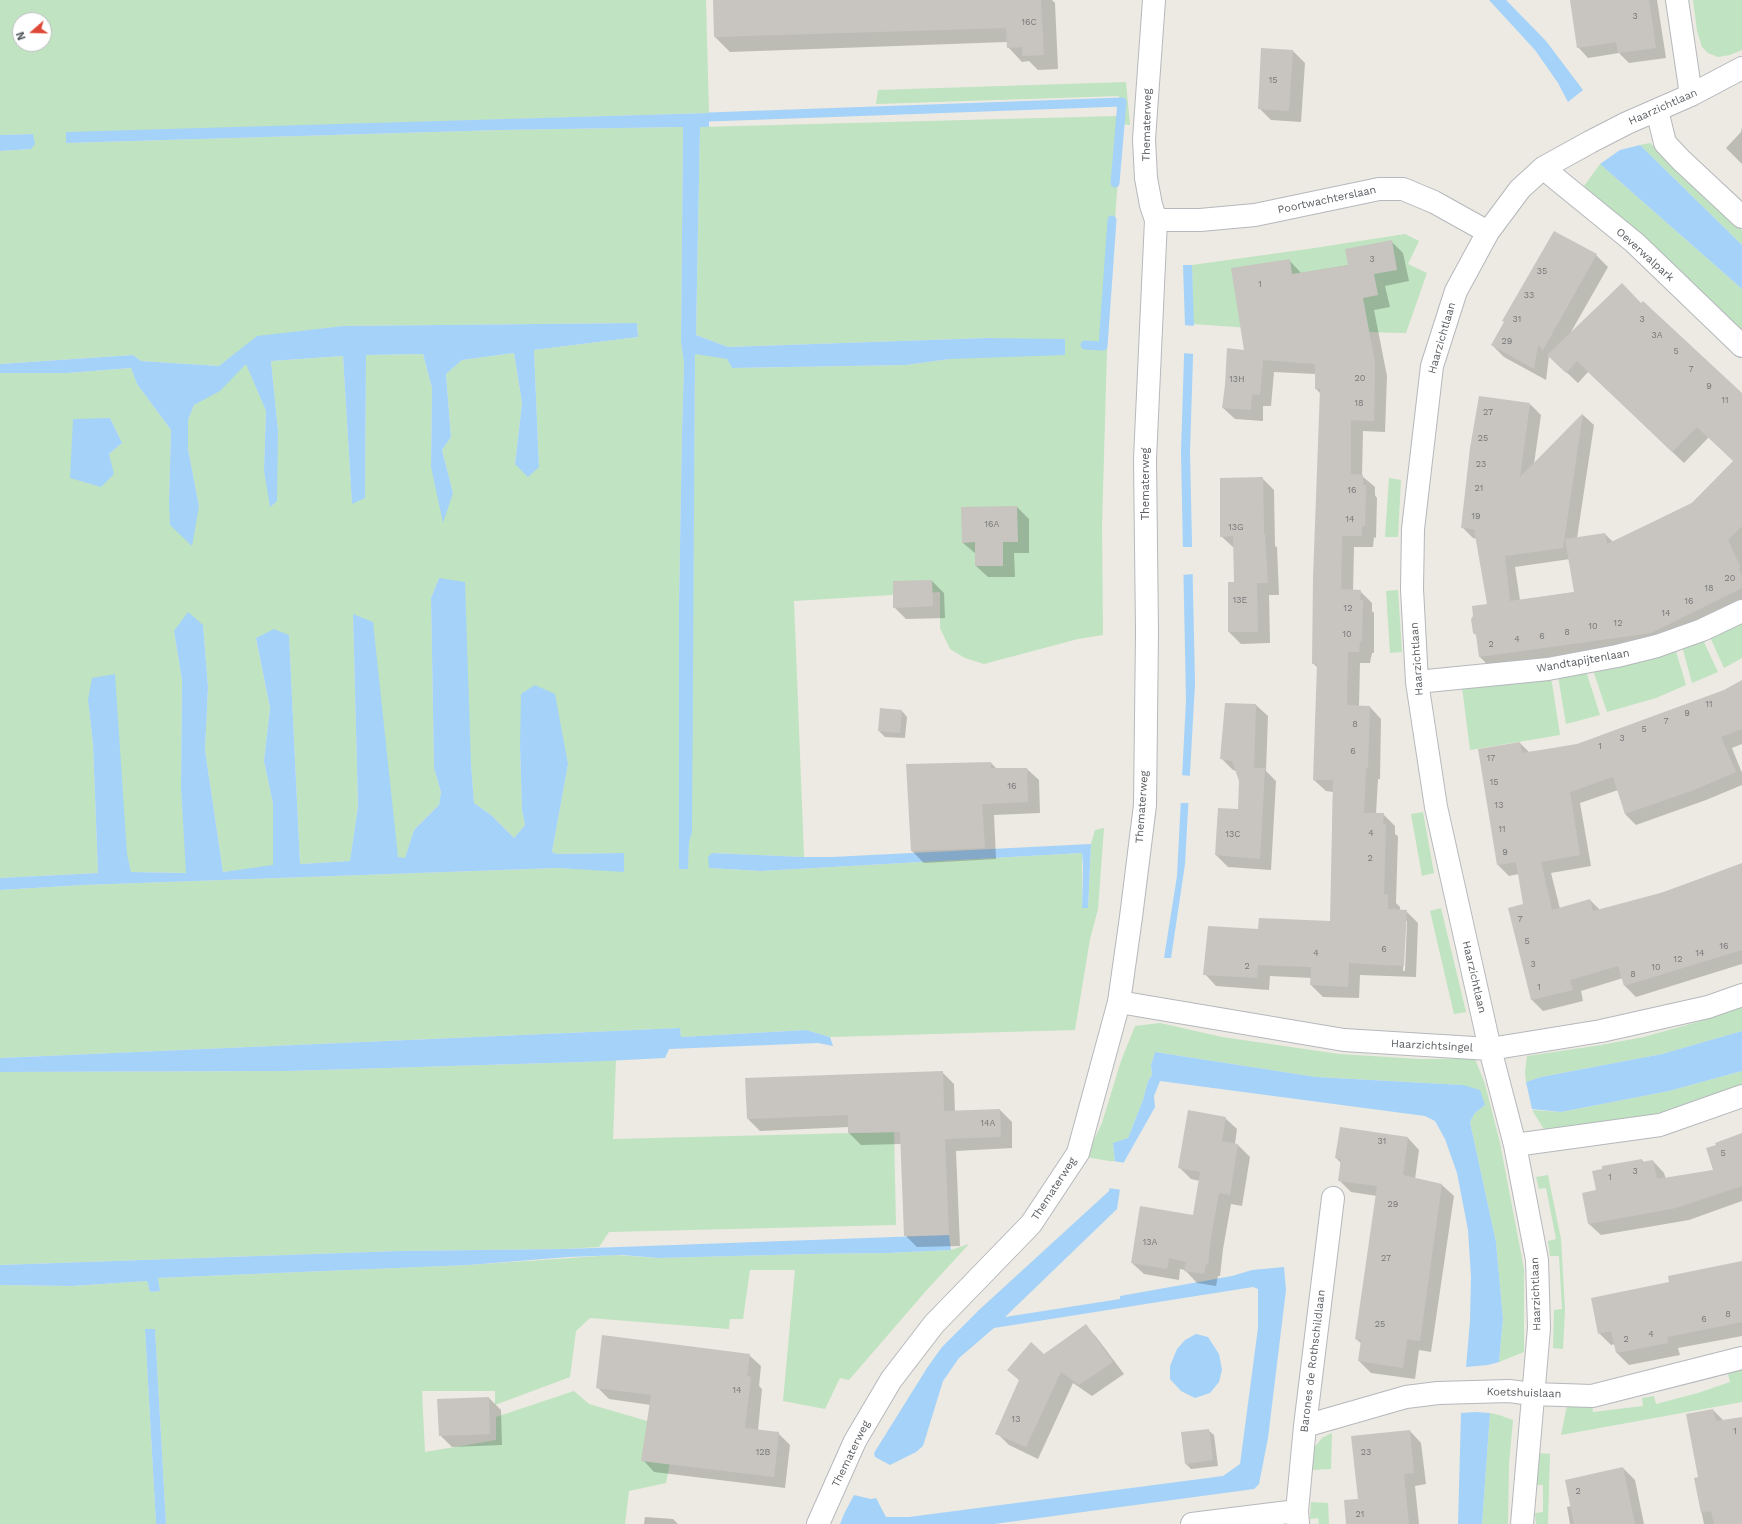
<!DOCTYPE html>
<style>
body{margin:0}
#map{position:relative;width:1742px;height:1524px;overflow:hidden;background:#eceae2;font-family:"Work Sans",sans-serif}
canvas{display:block}
.north{position:absolute;left:12px;top:12px;width:40px;height:40px;box-sizing:border-box;background:#fff;border:1px solid #bdbfc0;border-radius:50%;rotate:250deg;font-size:11px;font-weight:700;line-height:16px;text-align:center;color:#5a5e62}
.north::after{content:'';display:block;margin:auto;width:14px;height:18px;background:#de4837;clip-path:polygon(50% 0,100% 100%,50% 72%,0 100%)}
</style>
<div id="map">
<canvas width="1742" height="1524"></canvas>
<div class="north">N</div>
</div>
<script>
const g = document.querySelector('canvas').getContext('2d');
g.lineJoin = 'round';
function fillPath(path, color) { g.fillStyle = color; g.fill(path, 'evenodd'); }
const poly = rows => new Path2D(rows.map(r => 'M' + r).join(''));
function stroke(path, color, width, dash) { g.strokeStyle = color; g.lineWidth = width; g.lineCap = dash ? 'butt' : 'round'; g.setLineDash(dash || []); g.stroke(path); }
function label(font, color, halo, rows, align = 'center') {
  g.font = font + ' "Work Sans",sans-serif'; g.lineWidth = 3; g.setLineDash([]); g.textBaseline = 'middle'; g.strokeStyle = halo; g.fillStyle = color; for (const [text, x, y, turn = 0] of rows) {
    g.save(); g.translate(x, y); g.rotate((+turn || 0) * Math.PI / 180); g.textAlign = isNaN(turn) ? turn : align; if (halo) g.strokeText(text, 0, 0); g.fillText(text, 0, 0); g.restore();
  }
}
const green = poly([
 [0,0,706,0,709,113,66,133,66,143,501,130,683,127,681,342,684,363,682,431,679,602,680,844,679,858,688,868,693,605,695,353,727,359,733,368,906,365,950,359,986,338,728,347,696,335,700,127,1118,116,1119,96,876,104,878,90,1126,82,1130,125,1122,124,1108,315,1102,525,1103,635,1078,639,984,664,965,658,950,649,940,628,940,592,794,601,804,857,712,853,709,868,761,871,1082,853,1082,908,1088,908,1091,844,1095,830,1104,828,1098,909,1090,939,1075,1030,830,1037,806,1030,681,1037,680,1028,0,1058,0,890,84,885,558,868,624,871,624,853,557,854,552,852,568,764,520,746,522,810,525,825,514,838,491,815,474,803,471,764,439,578,431,598,434,768,441,792,439,805,414,830,405,858,398,858,353,615,358,806,350,861,300,864,289,635,256,638,270,708,264,761,273,804,273,866,223,872,205,750,208,687,203,625,174,631,182,680,181,788,187,873,131,872,88,700,93,744,98,873,0,878,0,373,67,373,131,368,137,384,171,430,169,500,199,506,188,449,188,420,194,405,220,390,246,363,266,411,264,471,271,506,278,431,271,361,343,356,352,503,365,498,366,355,423,354,432,388,431,467,453,493,442,450,451,437,446,374,462,360,514,353,522,403,515,464,539,467,534,350,638,337,637,323,343,326,257,337,219,366,141,361,133,355,0,364,0,151,31,149,33,134,0,135],
 [20,20,44,20,44,44,20,44],
 [110,418,122,443,109,454],
 [1693,0,1742,0,1742,50,1730,55,1718,57,1708,53,1702,47,1697,31],
 [1650,143,1742,230,1742,245,1640,145],
 [1600,164,1742,289,1742,336,1584,186],
 [1405,234,1419,241,1408,264,1427,273,1406,333,1278,330,1193,324,1192,265,1308,249],
 [1389,478,1401,480,1398,537,1385,537],
 [1398,590,1402,652,1390,653,1386,591],
 [1742,620,1742,658,1724,668,1709,635],
 [1702,638,1718,672,1692,683,1682,646],
 [1675,648,1686,685,1656,698,1607,712,1593,670],
 [1586,671,1600,715,1566,724,1558,676],
 [1551,677,1560,735,1470,750,1462,687],
 [1423,812,1434,873,1422,876,1411,814],
 [1441,908,1466,1012,1454,1014,1430,911],
 [1742,1007,1742,1031,1662,1054,1541,1077,1526,1082,1525,1072,1527,1056,1601,1045,1644,1037,1701,1021],
 [1160,1023,1222,1037,1339,1054,1420,1059,1475,1059,1485,1084,1500,1143,1524,1269,1524,1352,1499,1362,1503,1319,1496,1242,1470,1122,1475,1113,1485,1105,1463,1085,1316,1077,1155,1052,1151,1065,1152,1075,1148,1081,1143,1100,1128,1138,1113,1144,1115,1162,1086,1157,1102,1123,1121,1061,1135,1026],
 [616,1059,613,1139,894,1132,896,1225,609,1232,599,1247,565,1249,399,1251,0,1265,0,1072,287,1071,584,1062],
 [1742,1071,1742,1090,1665,1113,1545,1131,1532,1110,1561,1112,1669,1091],
 [1548,1175,1561,1239,1565,1309,1563,1349,1553,1348,1554,1310,1562,1309,1559,1256,1550,1256,1548,1241,1556,1239,1546,1188,1539,1189,1536,1177],
 [969,1244,925,1292,849,1380,840,1378,825,1409,783,1401,795,1270,750,1270,743,1319,730,1319,729,1329,590,1318,576,1331,570,1377,495,1405,495,1391,422,1391,425,1452,496,1440,496,1417,574,1391,589,1404,647,1421,671,1457,666,1483,629,1491,625,1524,166,1524,155,1330,145,1329,156,1524,0,1524,0,1285,72,1286,147,1281,150,1292,160,1291,158,1278,469,1265,614,1255,659,1258,811,1254,888,1253,951,1250],
 [1742,1370,1742,1402,1561,1435,1567,1406,1592,1404,1593,1412,1643,1406,1642,1398,1654,1396,1656,1404,1698,1393,1730,1382,1728,1374],
 [1490,1413,1499,1415,1513,1420,1509,1464,1508,1524,1482,1524],
 [1332,1433,1331,1469,1312,1470,1313,1449,1322,1438],
 [1537,1453,1550,1454,1548,1524,1536,1524,1535,1513,1543,1512,1543,1485,1535,1485],
 [1311,1502,1328,1503,1329,1524,1319,1524,1318,1518,1310,1519]
]);
const water = poly([
 [1489,0,1506,0,1546,41,1583,90,1568,102,1558,83,1535,50],
 [709,113,709,127,700,127,696,335,728,347,986,338,1065,339,1065,355,950,359,906,365,732,368,727,359,695,354,692,832,689,842,688,869,679,869,679,602,682,431,684,363,681,342,683,127,501,130,66,143,66,132],
 [33,134,35,144,31,149,0,151,0,135],
 [1640,145,1742,245,1742,289,1600,164,1620,150],
 [1183,265,1192,265,1194,326,1190,452,1195,683,1185,864,1171,958,1164,958,1177,876,1186,700,1181,452,1185,325],
 [637,323,638,337,534,350,539,467,528,477,515,464,522,403,514,353,462,360,446,374,451,437,442,450,453,493,443,523,431,467,432,388,423,354,366,355,365,498,352,504,343,356,271,361,278,431,277,501,270,507,264,471,266,411,246,364,220,391,194,405,188,420,188,449,199,506,192,546,170,525,169,500,171,430,137,384,131,368,67,373,0,373,0,364,133,355,141,361,219,366,257,336,343,326],
 [110,418,122,443,109,454,114,474,101,487,70,478,73,419],
 [439,578,465,582,471,764,474,803,491,815,514,838,525,825,522,810,520,746,521,694,535,685,555,694,568,764,552,852,557,854,624,853,624,872,558,868,84,885,0,890,0,878,98,873,93,744,88,700,92,678,115,674,127,854,131,872,186,873,181,788,182,680,174,631,188,612,203,625,208,687,205,750,223,872,273,865,273,804,264,761,270,708,256,638,274,629,289,635,300,864,350,861,358,806,353,614,373,622,398,857,405,858,414,830,439,805,441,792,434,768,431,598],
 [1091,844,1088,908,1082,908,1083,867,1082,853,761,871,709,868,708,857,712,853,804,857,832,857],
 [680,1028,681,1037,806,1030,830,1037,833,1046,818,1043,669,1049,665,1058,584,1062,287,1071,0,1072,0,1058],
 [1742,1031,1742,1071,1669,1091,1561,1112,1532,1109,1526,1082,1541,1077,1662,1054],
 [1155,1052,1316,1077,1463,1085,1480,1090,1485,1105,1475,1113,1470,1122,1496,1242,1503,1319,1499,1362,1488,1365,1466,1367,1470,1321,1471,1277,1468,1230,1457,1173,1445,1139,1435,1121,1425,1116,1160,1081,1154,1096,1155,1107,1124,1162,1117,1209,1005,1317,1120,1299,1120,1296,1232,1276,1252,1270,1284,1267,1286,1290,1268,1438,1259,1484,1254,1489,994,1524,840,1524,844,1514,854,1495,871,1499,876,1498,886,1517,909,1517,1223,1476,1240,1464,1258,1328,1258,1289,1253,1287,994,1328,959,1358,943,1381,923,1446,916,1452,890,1465,875,1457,874,1453,927,1368,942,1347,979,1310,1109,1191,1115,1162,1113,1143,1128,1138,1143,1100,1148,1081,1152,1075,1151,1065],
 [949,1235,951,1250,888,1253,811,1254,659,1258,621,1255,568,1257,469,1265,158,1278,160,1291,150,1292,147,1281,72,1286,0,1285,0,1265,399,1251,564,1249],
 [145,1329,155,1329,166,1524,156,1524],
 [1196,1334,1208,1337,1219,1354,1222,1370,1219,1382,1210,1393,1195,1398,1181,1391,1170,1379,1170,1366,1177,1349,1185,1340],
 [1475,1412,1490,1413,1482,1524,1458,1524,1461,1413]
]);
const pier = poly([
 [1183,325,1196,326,1195,354,1182,353],
 [1181,547,1193,547,1194,574,1181,575],
 [1180,775,1192,776,1190,803,1178,803],
 [1113,1161,1126,1163,1122,1190,1108,1188]
]);
const shadow = poly([
 [714,0,1052,0,1055,3,1058,69,1038,70,1029,61,1022,62,1008,47,1007,42,730,52,715,37],
 [1571,0,1657,0,1666,58,1629,63,1619,53,1588,58,1578,47],
 [1293,51,1305,63,1301,122,1271,120,1259,108],
 [1742,127,1742,164,1726,148,1741,132],
 [1391,241,1403,253,1409,281,1385,286,1390,307,1374,310,1387,376,1385,432,1363,431,1362,476,1375,487,1375,495,1377,498,1376,538,1374,537,1373,547,1354,547,1353,591,1360,591,1372,603,1372,611,1374,613,1374,653,1372,653,1370,663,1360,663,1359,707,1370,707,1381,719,1380,779,1378,779,1376,814,1383,814,1395,826,1395,834,1398,836,1396,903,1400,907,1400,911,1406,911,1418,923,1416,977,1360,975,1359,998,1323,997,1311,985,1312,978,1270,976,1269,990,1216,986,1205,974,1259,930,1331,922,1333,792,1326,791,1314,780,1318,668,1313,663,1321,394,1316,389,1316,374,1274,372,1271,406,1263,406,1263,421,1235,419,1223,408,1245,351,1289,260,1301,273,1349,265],
 [1405,921,1407,921,1405,971,1403,971],
 [1596,255,1608,267,1571,332,1641,304,1742,395,1742,605,1663,644,1491,668,1480,657,1477,635,1488,605,1477,539,1473,538,1462,527,1530,404,1541,415,1534,464,1583,415,1594,425,1577,538,1605,534,1613,542,1692,503,1734,461,1709,437,1684,463,1588,372,1578,383,1549,356,1546,380,1504,357,1492,345],
 [1570,559,1575,592,1520,600,1515,567],
 [1262,478,1274,490,1275,546,1277,547,1279,595,1269,595,1270,643,1241,644,1229,632,1229,583,1235,583,1234,548,1221,536],
 [1017,507,1029,519,1029,553,1014,553,1015,577,988,577,976,566,976,554,963,543],
 [932,581,944,593,945,618,906,619,894,607],
 [1742,681,1742,744,1732,748,1742,773,1742,785,1706,800,1636,825,1625,814,1618,790,1580,803,1591,866,1551,873,1560,909,1590,900,1600,910,1647,898,1742,864,1742,964,1636,997,1625,986,1623,978,1581,991,1583,1001,1543,1011,1532,1000,1524,905,1519,874,1509,876,1498,865,1520,743,1529,752,1578,745,1725,691],
 [1226,704,1256,705,1268,716,1266,771,1276,781,1271,870,1228,867,1216,855,1239,810,1240,781,1236,771,1233,770,1221,758],
 [902,711,907,717,905,738,885,737,879,731],
 [991,763,997,769,1027,769,1039,780,1040,813,994,815,996,859,924,863,912,851],
 [942,1072,954,1084,955,1112,1000,1110,1012,1122,1012,1148,956,1151,960,1246,917,1247,905,1235,902,1144,861,1145,849,1133,849,1127,760,1131,748,1119],
 [1225,1118,1237,1129,1235,1144,1238,1145,1250,1157,1242,1206,1231,1204,1223,1249,1220,1276,1218,1276,1216,1286,1197,1283,1185,1270,1180,1269,1179,1280,1144,1274,1132,1263,1194,1216,1200,1181,1191,1179,1179,1167],
 [1742,1134,1742,1201,1689,1220,1601,1235,1589,1224,1603,1170,1603,1167,1642,1160,1644,1162,1653,1161,1664,1173,1666,1179,1714,1170],
 [1408,1138,1419,1150,1415,1179,1442,1185,1454,1196,1431,1352,1419,1350,1415,1379,1371,1373,1359,1361,1362,1344,1356,1339,1377,1196,1351,1192,1339,1180,1341,1163,1336,1158],
 [1742,1262,1742,1336,1678,1348,1680,1355,1629,1365,1617,1353,1615,1344,1611,1345,1599,1333,1670,1283],
 [1086,1326,1097,1338,1124,1374,1092,1396,1073,1383,1038,1459,1009,1445,997,1433,1020,1381,1009,1370,1044,1355],
 [749,1355,761,1366,759,1386,762,1389,758,1430,778,1433,790,1445,785,1488,654,1472,643,1460,651,1405,609,1399,597,1387],
 [489,1398,501,1410,502,1445,452,1447,440,1435],
 [1713,1410,1724,1421,1742,1418,1742,1524,1704,1524,1695,1479,1700,1478],
 [1208,1430,1214,1435,1218,1466,1191,1469,1186,1464],
 [1410,1431,1421,1443,1426,1484,1415,1486,1419,1524,1347,1524,1359,1500],
 [1623,1468,1635,1480,1644,1524,1570,1524,1567,1507,1572,1506],
 [645,1517,673,1519,678,1524,644,1524]
]);
const stream = poly([
 [709,117,1122,102,1115,183],
 [1085,345,1103,346,1112,220]
]);
const building = poly([
 [713,0,1041,0,1044,55,1022,56,1022,47,1007,48,1006,28,714,37],
 [1570,0,1649,0,1656,48,1618,53,1616,42,1577,48],
 [1261,48,1293,50,1289,111,1258,109],
 [1554,231,1597,254,1543,350,1538,345,1534,369,1491,345,1504,322,1502,321],
 [1392,240,1397,270,1374,274,1378,295,1363,298,1375,363,1374,421,1351,420,1351,474,1363,475,1363,485,1366,485,1365,526,1362,526,1362,536,1342,536,1341,589,1361,590,1360,600,1363,600,1362,642,1360,641,1359,652,1348,652,1347,705,1370,706,1368,768,1366,768,1364,813,1384,813,1383,824,1386,824,1384,894,1388,894,1388,909,1407,910,1404,966,1349,963,1348,987,1310,985,1311,967,1258,965,1257,978,1203,975,1208,926,1258,929,1259,918,1330,921,1333,780,1313,780,1317,664,1312,664,1313,578,1320,389,1315,389,1315,364,1263,360,1260,395,1252,394,1251,410,1222,408,1225,385,1227,348,1244,350,1231,268,1290,259,1292,274,1348,265,1345,249],
 [1622,283,1641,303,1643,301,1742,393,1742,526,1728,540,1740,566,1739,570,1742,576,1742,588,1651,633,1479,657,1476,635,1473,633,1471,619,1473,616,1472,606,1487,604,1474,529,1461,528,1470,448,1479,396,1530,403,1520,477,1583,413,1563,548,1505,556,1510,601,1574,592,1565,539,1605,533,1607,544,1692,503,1733,461,1697,427,1672,452,1577,361,1566,373,1547,355],
 [1263,477,1264,534,1265,534,1268,583,1257,583,1258,632,1228,632,1228,582,1234,582,1233,536,1220,537,1220,478],
 [1017,506,1018,542,1003,542,1003,566,975,566,975,542,962,543,961,507],
 [932,580,933,606,893,608,893,581],
 [1742,680,1742,729,1721,737,1736,772,1694,790,1625,814,1613,777,1570,792,1580,855,1541,862,1552,910,1590,899,1593,911,1664,892,1742,863,1742,950,1624,986,1618,966,1570,980,1573,990,1531,1000,1508,908,1523,904,1516,862,1497,865,1478,749,1520,742,1522,753,1577,744,1724,690],
 [1225,703,1256,704,1254,768,1265,768,1260,859,1215,855,1218,808,1238,809,1239,781,1232,761,1220,759],
 [880,708,902,710,900,733,878,731],
 [991,762,991,768,1027,768,1028,802,982,804,985,848,911,851,906,764],
 [943,1071,944,1111,1000,1109,1001,1137,945,1139,949,1235,904,1236,900,1132,848,1133,848,1115,747,1119,745,1078],
 [1188,1110,1226,1117,1222,1141,1238,1144,1230,1195,1219,1193,1211,1237,1208,1265,1206,1264,1204,1274,1184,1271,1186,1262,1169,1258,1167,1269,1131,1263,1140,1206,1193,1215,1200,1172,1178,1168],
 [1340,1127,1408,1137,1403,1175,1442,1184,1420,1341,1407,1339,1403,1368,1358,1361,1361,1340,1355,1339,1377,1186,1338,1181,1341,1159,1335,1158],
 [1742,1133,1742,1186,1676,1208,1588,1224,1582,1193,1596,1190,1592,1171,1602,1169,1602,1166,1642,1159,1642,1162,1653,1160,1657,1179,1713,1170,1706,1148,1716,1145,1715,1143],
 [1742,1261,1742,1322,1667,1337,1668,1343,1616,1353,1611,1331,1598,1334,1591,1298,1669,1282,1668,1276],
 [1086,1324,1113,1362,1079,1385,1061,1372,1026,1447,995,1434,1019,1380,1007,1370,1031,1342,1044,1354],
 [602,1335,750,1354,747,1376,751,1377,745,1428,779,1432,774,1477,641,1461,651,1395,596,1388],
 [489,1397,490,1434,439,1436,437,1399],
 [1713,1409,1716,1421,1742,1417,1742,1524,1714,1524,1711,1511,1701,1513,1694,1478,1698,1477,1686,1414],
 [1209,1429,1213,1460,1185,1464,1181,1432],
 [1410,1430,1414,1473,1404,1474,1409,1524,1346,1524,1344,1500,1358,1499,1351,1436],
 [1623,1467,1635,1524,1574,1524,1565,1480]
]);
const minor = poly([
 [1677,0,1691,95],
 [1657,110,1665,143,1681,160,1742,217],
 [1543,168,1635,243,1742,346],
 [1156,220,1200,220,1255,215,1379,189,1403,189,1434,202,1488,232],
 [1417,682,1548,669,1617,656,1657,646,1702,630,1742,611],
 [1119,1002,1344,1040,1490,1049,1601,1031,1708,1007,1742,995],
 [1515,1145,1660,1125,1742,1096],
 [1305,1426,1406,1397,1438,1393,1509,1391,1532,1394,1592,1396,1742,1358],
 [1192,1524,1297,1511],
 [1298,1524,1297,1511,1305,1426,1333,1198],
 [1522,1524,1539,1328,1537,1260,1515,1145,1490,1049,1436,807,1417,682,1412,589,1413,529,1432,366,1456,291,1488,232,1520,189,1543,168,1590,142,1627,123,1691,95,1742,68]
]);
const tertiary = poly([
 [818,1524,855,1441,891,1380,934,1324,1031,1224,1078,1153,1119,1002,1131,917,1145,805,1147,632,1145,459,1156,220,1151,205,1146,178,1144,139,1154,0]
]);
const numberNames = [
 ["3",1635,16],
 ["16C",1029,22],
 ["15",1273,80],
 ["3",1372,259],
 ["35",1542,271],
 ["1",1260,284],
 ["33",1529,295],
 ["31",1517,319],
 ["3",1642,319],
 ["3A",1657,335],
 ["29",1507,341],
 ["5",1676,351],
 ["7",1691,369],
 ["20",1360,378],
 ["13H",1237,379],
 ["9",1709,386],
 ["11",1725,400],
 ["18",1359,403],
 ["27",1488,412],
 ["25",1483,438],
 ["23",1481,464],
 ["21",1479,488],
 ["16",1352,490],
 ["19",1476,516],
 ["14",1350,519],
 ["16A",992,524],
 ["13G",1236,527],
 ["20",1730,578],
 ["18",1709,588],
 ["13E",1240,600],
 ["16",1689,601],
 ["12",1348,608],
 ["14",1666,613],
 ["12",1618,623],
 ["10",1593,626],
 ["8",1567,632],
 ["10",1347,634],
 ["6",1542,636],
 ["4",1517,639],
 ["2",1491,644],
 ["11",1709,704],
 ["9",1687,713],
 ["7",1666,721],
 ["8",1355,724],
 ["5",1644,729],
 ["3",1622,738],
 ["1",1600,746],
 ["6",1353,751],
 ["17",1491,758],
 ["15",1494,782],
 ["16",1012,786],
 ["13",1499,805],
 ["11",1502,829],
 ["4",1371,833],
 ["13C",1233,834],
 ["9",1505,852],
 ["2",1370,858],
 ["7",1520,919],
 ["5",1527,941],
 ["16",1724,946],
 ["6",1384,949],
 ["4",1316,953],
 ["14",1700,953],
 ["12",1678,959],
 ["3",1533,964],
 ["2",1247,966],
 ["10",1656,967],
 ["8",1633,974],
 ["1",1539,987],
 ["14A",988,1123],
 ["31",1382,1141],
 ["5",1723,1153],
 ["3",1635,1171],
 ["1",1610,1177],
 ["29",1393,1204],
 ["13A",1150,1242],
 ["27",1386,1258],
 ["8",1728,1314],
 ["6",1704,1319],
 ["25",1380,1324],
 ["4",1651,1334],
 ["2",1626,1339],
 ["14",737,1390],
 ["13",1016,1419],
 ["1",1735,1431],
 ["12B",763,1452],
 ["23",1366,1452],
 ["2",1578,1491],
 ["21",1360,1514]
];
const streetNames = [
 ["Haarzichtlaan",1663,107,-24],
 ["Thematerweg",1147,125,-89],
 ["Poortwachterslaan",1327,200,-12],
 ["Oeverwalpark",1645,255,42],
 ["Haarzichtlaan",1442,338,-74],
 ["Thematerweg",1146,484,-90],
 ["Haarzichtlaan",1417,659,-94],
 ["Wandtapijtenlaan",1583,661,-10],
 ["Thematerweg",1142,807,-86],
 ["Haarzichtlaan",1474,977,77],
 ["Haarzichtsingel",1432,1046,3],
 ["Thematerweg",1054,1189,-57],
 ["Haarzichtlaan",1536,1294,-92],
 ["Barones de Rothschildlaan",1313,1361,-83],
 ["Koetshuislaan",1524,1393,2],
 ["Thematerweg",851,1454,-64]
];
fillPath(green, '#c0e3c1');
fillPath(water, '#a5d2f9');
fillPath(pier, '#eceae2');
fillPath(shadow, '#0003');
stroke(stream, '#a5d2f9', 9);
fillPath(building, '#c8c5c0');
stroke(minor, '#b5b8bc', 24);
stroke(tertiary, '#b5b8bc', 24);
stroke(minor, '#fff', 22);
stroke(tertiary, '#fff', 22);
label('9px', '#76787a', null, numberNames);
label('11px', '#5a5e62', '#fff', streetNames);
</script>
